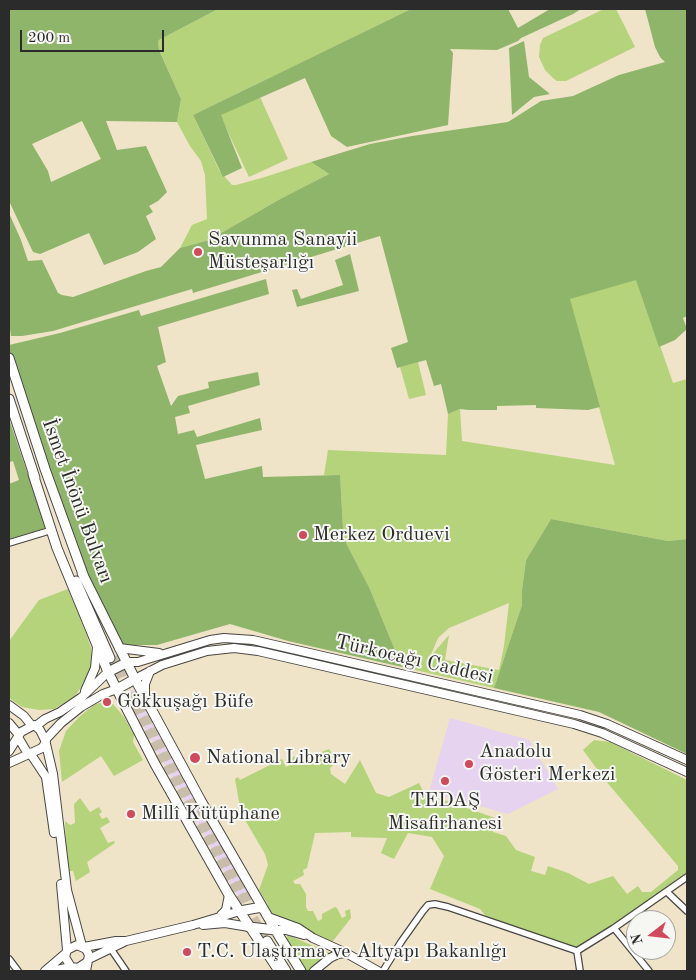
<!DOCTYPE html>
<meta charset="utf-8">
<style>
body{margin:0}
#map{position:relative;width:696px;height:980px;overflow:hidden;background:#efe3c8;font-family:"Old Standard TT",serif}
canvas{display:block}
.frame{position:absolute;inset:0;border:10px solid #2b2b2b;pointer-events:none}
.north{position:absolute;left:626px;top:910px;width:50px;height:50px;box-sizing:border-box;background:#f6f6f2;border:1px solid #a5a5a2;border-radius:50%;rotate:254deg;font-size:14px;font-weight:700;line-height:20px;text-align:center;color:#2b2b2b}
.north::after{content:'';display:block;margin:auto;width:18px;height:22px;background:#d1495b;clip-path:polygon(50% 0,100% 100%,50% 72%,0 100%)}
.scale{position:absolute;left:20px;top:30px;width:144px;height:22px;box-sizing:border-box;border:2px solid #2b2b2b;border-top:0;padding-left:6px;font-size:15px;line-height:18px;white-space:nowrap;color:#2b2b2b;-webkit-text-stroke:4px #f6f6f2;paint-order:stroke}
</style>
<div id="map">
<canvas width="696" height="980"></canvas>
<div class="frame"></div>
<div class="north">N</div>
<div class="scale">200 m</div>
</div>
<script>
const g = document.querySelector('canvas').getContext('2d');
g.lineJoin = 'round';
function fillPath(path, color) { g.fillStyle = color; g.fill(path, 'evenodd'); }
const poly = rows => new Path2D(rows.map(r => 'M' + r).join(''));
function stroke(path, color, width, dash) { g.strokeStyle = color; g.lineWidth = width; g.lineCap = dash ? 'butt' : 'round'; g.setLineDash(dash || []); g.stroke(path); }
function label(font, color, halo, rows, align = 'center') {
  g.font = font + ' "Old Standard TT",serif'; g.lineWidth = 4; g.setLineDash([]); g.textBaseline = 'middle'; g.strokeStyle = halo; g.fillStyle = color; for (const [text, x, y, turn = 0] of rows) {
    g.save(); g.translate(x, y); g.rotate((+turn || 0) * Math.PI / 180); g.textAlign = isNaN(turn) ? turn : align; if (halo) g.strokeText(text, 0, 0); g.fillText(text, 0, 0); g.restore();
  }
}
const built = poly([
 [133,689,252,899,242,904,125,693],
 [450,718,529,740,558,789,508,814,429,792]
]);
const green = poly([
 [218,9,411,9,193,115,219,170,232,185,236,185,265,177,311,162,329,174,282,198,209,240,180,248,192,225,207,219,205,175,201,161,190,146,177,122,181,99,157,45,159,40],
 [604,9,616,9,635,47,566,81,557,81,553,78,545,70,539,57,540,45,543,38],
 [260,97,288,159,249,177,220,115],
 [637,279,673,383,687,379,687,539,668,541,551,519,526,560,522,590,522,605,494,688,402,667,369,587,346,543,343,528,340,476,324,475,328,450,446,455,448,414,460,409,462,441,615,465,569,299],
 [509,603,504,646,499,670,445,660,449,635,430,657,438,638,449,628],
 [418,362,426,395,409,399,400,367],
 [68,589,86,633,91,648,93,665,87,679,75,696,54,709,39,710,22,707,9,698,9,641,39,600],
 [105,701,112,703,124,717,134,735,133,742,143,760,114,776,101,756,62,782,59,751,66,731,79,717,94,705],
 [594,740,610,742,687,780,687,872,612,926,577,949,486,916,480,909,430,889,444,856,432,837,408,833,394,859,381,853,387,838,351,837,351,832,315,833,307,868,303,870,304,875,293,881,295,884,300,884,306,894,306,907,308,911,313,911,318,921,322,919,322,914,335,907,337,908,342,918,346,916,345,911,350,909,351,918,329,946,310,939,273,914,267,908,268,905,259,890,268,865,265,854,241,813,235,779,238,777,240,780,282,759,286,767,290,765,288,760,295,756,298,762,329,749,337,761,330,768,331,774,345,784,360,760,376,793,389,797,419,783,424,793,498,819,493,832,506,836,516,850,535,857,531,871,545,875,548,866,568,873,589,884,613,876,627,894,638,886,642,892,651,892,678,870,678,866,605,780,583,750],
 [80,798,90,812,99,807,102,812,99,814,102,819,107,817,110,822,100,828,108,843,114,841,115,843,87,862,90,872,76,881,73,871,67,871,65,821,70,825,75,823,74,804],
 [288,935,332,954,316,965,310,971,304,971,285,940]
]);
const forest = poly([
 [9,9,218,9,159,40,158,43,159,50,181,99,177,122,106,121,117,150,146,146,167,192,158,201,149,206,153,212,146,216,156,239,138,252,104,265,89,233,40,254,33,252,9,201],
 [82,121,101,159,51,182,48,171,32,144],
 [411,9,508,9,518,28,550,9,581,9,573,14,521,38,518,41,497,50,450,49,453,53,448,125,347,147,331,136,305,78,221,115,242,168,223,177,193,115],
 [645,9,686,9,687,11,687,316,683,318,687,329,675,340,659,347,636,280,570,299,600,407,588,410,536,408,536,405,497,406,497,410,469,410,460,409,448,414,441,384,434,386,426,360,397,368,391,348,408,342,380,236,193,293,192,289,53,331,22,336,11,336,9,323,9,213,21,240,28,261,42,260,58,293,62,295,73,297,146,271,161,267,180,248,209,240,282,198,329,174,311,162,370,144,412,136,508,122,541,101,573,96,619,75,665,62,660,57,655,47],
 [524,41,529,77,550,94,534,97,512,115,509,48],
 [350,254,359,291,297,307,292,290,297,289,301,299,343,285,335,260],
 [266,279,269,294,158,327,166,362,157,366,171,406,178,396,209,388,208,382,258,372,260,385,188,406,190,413,175,417,178,434,194,430,197,437,260,418,262,430,196,445,205,479,262,466,263,477,340,475,343,528,346,543,369,587,402,667,288,641,230,624,157,645,123,645,77,552,9,358,9,345,60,333,139,310,141,316],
 [9,419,46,528,9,539,9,484,19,480,13,461,10,462,9,458],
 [551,519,668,541,687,539,687,754,599,712,494,688,522,605,522,590,526,560]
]);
const primaryTunnel = poly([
 [117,655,193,803,252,903],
 [110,658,188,806,267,941]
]);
const street = poly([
 [9,543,52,530],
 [667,892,687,911],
 [614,928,649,971],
 [111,949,126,971],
 [577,951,614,928,687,877],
 [577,951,580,971],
 [9,959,18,971],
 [383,971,401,942,423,911,428,905,435,904,448,907,577,951]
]);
const secondary = poly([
 [119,648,159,653],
 [128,662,138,662,210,640,224,638,253,640,580,715,607,724,687,760],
 [135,679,162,665,207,651,234,648,258,651,574,724,602,733,687,772],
 [85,691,95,668,97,647],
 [145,696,145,684,150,671],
 [9,705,24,716,32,726],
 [9,723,19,735],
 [36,726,45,719,60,712,82,697,108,672],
 [18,737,28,754],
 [46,739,61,723,81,707,103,694,117,689],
 [46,744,53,774,67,890,82,946],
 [9,751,21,732,34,725,40,730,46,742,42,748,9,763],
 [30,753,46,777,54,833],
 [61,884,67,950],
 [221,915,226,910,229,895],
 [268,917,298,928,313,938,346,953,378,971],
 [203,925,225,923,249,927],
 [275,930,286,930,304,935],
 [84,947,116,941,126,941,193,925,240,911],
 [89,959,124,942],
 [45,971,66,953],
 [51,971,71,967],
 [86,971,89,955,86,949,77,945,67,950,65,957,71,967,78,968,87,962],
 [314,971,330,958,338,954,346,953]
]);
const primary = poly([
 [9,358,45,469,84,577],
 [9,399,35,478],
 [33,474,57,548,108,672,155,764,229,895,279,971],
 [82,573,135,679,201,801,279,936,301,971],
 [76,581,110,658],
 [108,672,128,662],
 [117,689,135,679],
 [240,911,262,907],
 [249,927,275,930],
 [267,941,286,971]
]);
const markers = [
 [198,252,5,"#d1495b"],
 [303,535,5,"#d1495b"],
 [107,702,5,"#d1495b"],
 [195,758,6,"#d1495b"],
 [469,764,5,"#d1495b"],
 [445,781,5,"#d1495b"],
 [131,814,5,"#d1495b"],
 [187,952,5,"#d1495b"]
];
const poiNames = [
 ["Savunma Sanayii",208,240],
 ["Müsteşarlığı",208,263],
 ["Merkez Orduevi",313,535],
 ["Gökkuşağı Büfe",117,702],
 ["Anadolu",479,752],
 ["Gösteri Merkezi",479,775],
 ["National Library",206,758],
 ["TEDAŞ",445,801,"center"],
 ["Misafirhanesi",445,824,"center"],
 ["Millî Kütüphane",141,814],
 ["T.C. Ulaştırma ve Altyapı Bakanlığı",197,952]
];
const streetNames = [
 ["İsmet İnönü Bulvarı",77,501,70],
 ["Türkocağı Caddesi",414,660,13]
];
fillPath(built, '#e6d3f0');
fillPath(green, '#b4d37a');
fillPath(forest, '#8fb56a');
stroke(primaryTunnel, '#c8bea9', 9, [9, 4.5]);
stroke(street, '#484743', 8);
stroke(secondary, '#484743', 10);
stroke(primary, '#484743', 11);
stroke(street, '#fff', 5.5);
stroke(secondary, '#fff', 8);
stroke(primary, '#fff', 9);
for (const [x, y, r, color] of markers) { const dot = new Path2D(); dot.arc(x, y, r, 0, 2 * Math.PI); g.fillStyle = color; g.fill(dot); stroke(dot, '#f6f6f2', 2); }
label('20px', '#2b2b2b', '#f6f6f2', poiNames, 'left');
label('20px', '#2b2b2b', '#f6f6f2', streetNames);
</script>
